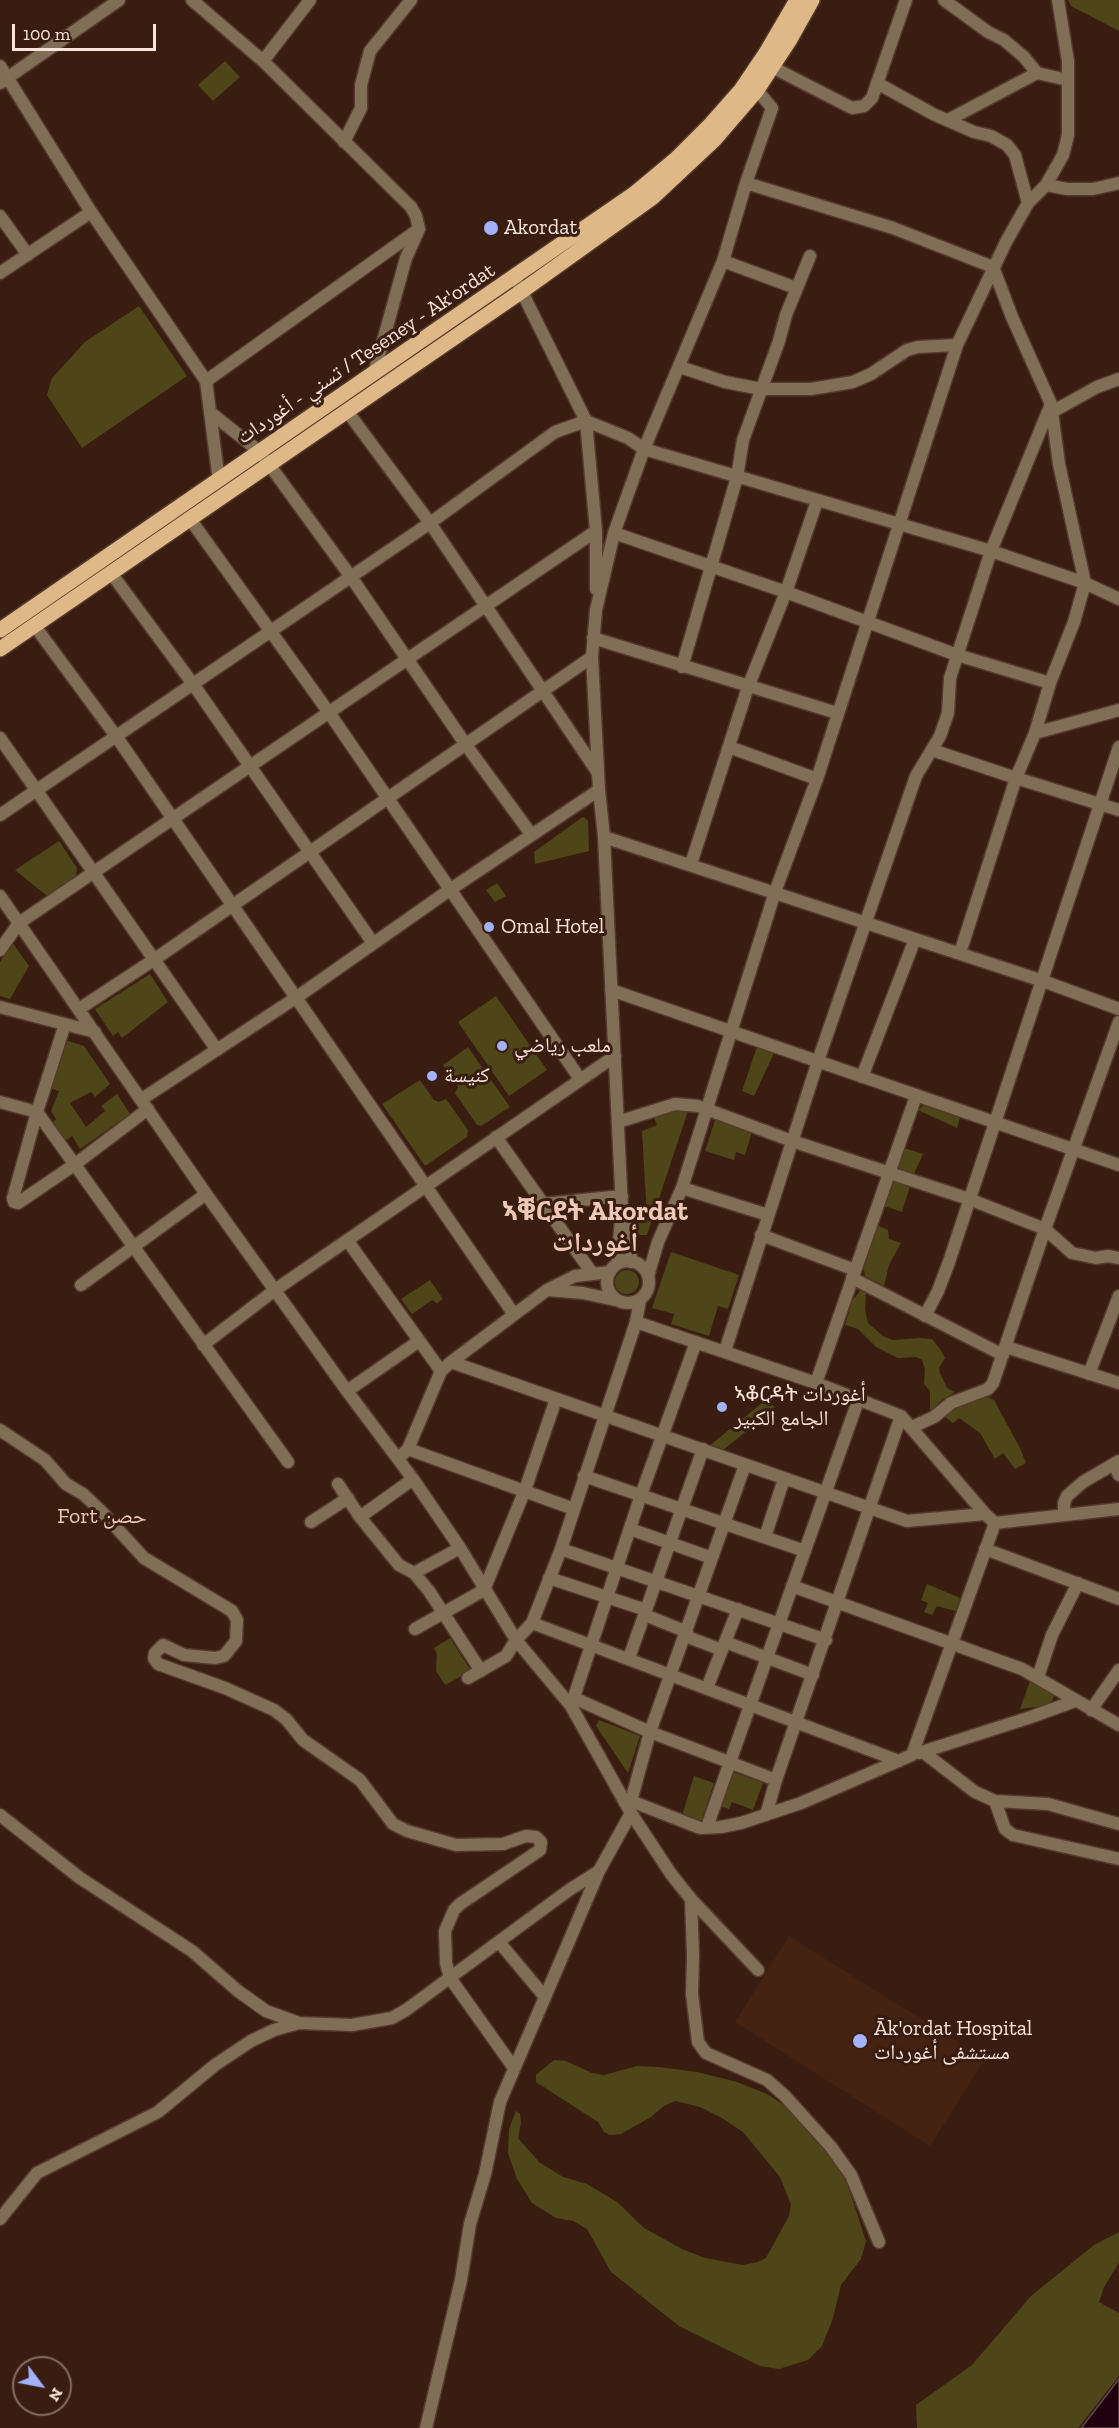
<!DOCTYPE html>
<meta charset="utf-8">
<style>
body{margin:0}
#map{position:relative;width:1119px;height:2428px;overflow:hidden;background:#391d10;font-family:"Zilla Slab",serif}
canvas{display:block}
.north{position:absolute;left:12px;top:2356px;width:60px;height:60px;box-sizing:border-box;background:#391d10;border:2px solid #856d62;border-radius:50%;rotate:122deg;font-size:16px;font-weight:700;line-height:24px;text-align:center;color:#f8e4dc}
.north::after{content:'';display:block;margin:auto;width:21px;height:27px;background:#a2b2fd;clip-path:polygon(50% 0,100% 100%,50% 72%,0 100%)}
.scale{position:absolute;left:12px;top:24px;width:144px;height:27px;box-sizing:border-box;border:3px solid #f8e4dc;border-top:0;padding-left:8px;font-size:18px;line-height:21px;white-space:nowrap;color:#f8e4dc;-webkit-text-stroke:4px #391d10;paint-order:stroke}
</style>
<div id="map">
<canvas width="1119" height="2428"></canvas>
<div class="north">N</div>
<div class="scale">100 m</div>
</div>
<script>
const g = document.querySelector('canvas').getContext('2d');
g.lineJoin = 'round';
function fillPath(path, color) { g.fillStyle = color; g.fill(path, 'evenodd'); }
const poly = rows => new Path2D(rows.map(r => 'M' + r).join(''));
function stroke(path, color, width, dash) { g.strokeStyle = color; g.lineWidth = width; g.lineCap = dash ? 'butt' : 'round'; g.setLineDash(dash || []); g.stroke(path); }
function label(font, color, halo, rows, align = 'center') {
  g.font = font + ' "Zilla Slab","Noto Naskh Arabic","Noto Sans Ethiopic",serif'; g.lineWidth = 6; g.setLineDash([]); g.textBaseline = 'middle'; g.strokeStyle = halo; g.fillStyle = color; for (const [text, x, y, turn = 0] of rows) {
    g.save(); g.translate(x, y); g.rotate((+turn || 0) * Math.PI / 180); g.textAlign = isNaN(turn) ? turn : align; if (halo) g.strokeText(text, 0, 0); g.fillText(text, 0, 0); g.restore();
  }
}
const built = poly([
 [789,1936,985,2059,930,2146,735,2022]
]);
const green = poly([
 [1068,0,1119,0,1119,31,1071,6],
 [225,61,240,77,213,101,198,85],
 [139,306,187,376,82,448,47,395,52,378,85,342],
 [584,817,588,821,589,851,535,864,534,852,581,818],
 [59,841,77,868,76,876,47,896,15,870],
 [497,883,506,896,495,902,486,890],
 [12,942,29,966,10,999,0,996,0,962],
 [150,974,168,1002,122,1038,118,1032,113,1036,95,1009],
 [496,996,547,1070,509,1096,458,1022],
 [65,1040,84,1046,110,1084,95,1097,91,1092,70,1103,86,1127,105,1111,101,1106,117,1094,130,1114,80,1149,72,1136,64,1142,51,1124,56,1119,51,1111,59,1091,49,1088],
 [468,1047,510,1107,481,1126,477,1125,455,1093,458,1087,443,1065],
 [757,1047,774,1053,754,1096,742,1091],
 [420,1080,434,1100,439,1102,446,1099,468,1130,467,1137,425,1166,382,1104],
 [924,1105,960,1118,957,1128,918,1110],
 [674,1106,688,1111,647,1235,636,1235,635,1220,647,1218,642,1131,657,1125,653,1115],
 [715,1120,752,1132,745,1155,736,1152,734,1160,705,1151],
 [904,1148,923,1154,913,1176,896,1169],
 [894,1180,910,1186,902,1212,884,1206],
 [877,1225,888,1230,889,1239,901,1243,889,1265,884,1286,865,1276,863,1263],
 [671,1252,739,1275,728,1309,718,1306,709,1336,671,1324,674,1314,652,1308],
 '615 1282a12 12 0 1 1 24 0a12 12 0 1 1-24 0Z',
 [430,1280,443,1299,437,1303,432,1300,412,1314,401,1299],
 [860,1291,866,1291,865,1310,868,1323,883,1336,892,1340,920,1338,932,1339,940,1349,945,1358,939,1368,940,1373,947,1388,955,1392,939,1402,930,1415,930,1391,924,1384,925,1369,922,1360,916,1357,898,1358,876,1347,858,1329,845,1325,852,1301],
 [985,1396,994,1400,1020,1448,1026,1463,1015,1469,1003,1453,995,1459,980,1433,959,1418,953,1423,945,1417,954,1408],
 [767,1399,775,1408,723,1450,709,1446],
 [927,1584,960,1598,956,1611,937,1606,932,1615,924,1612,928,1603,921,1600],
 [450,1638,471,1671,445,1685,436,1671,437,1654,434,1648],
 [1030,1681,1052,1691,1054,1696,1051,1705,1020,1709],
 [599,1720,640,1736,628,1773,596,1726],
 [733,1772,763,1783,753,1810,732,1802,729,1809,720,1806],
 [694,1776,714,1783,701,1822,682,1816],
 [554,2060,566,2061,592,2073,604,2075,637,2066,659,2067,697,2072,737,2082,767,2094,791,2110,838,2166,847,2183,866,2241,861,2259,841,2285,832,2321,822,2346,808,2360,779,2369,760,2366,679,2326,611,2272,587,2229,573,2221,556,2218,532,2203,517,2179,508,2153,509,2129,516,2111,520,2114,521,2123,518,2138,539,2162,563,2177,587,2184,617,2202,644,2228,682,2249,705,2258,743,2265,758,2262,766,2258,789,2216,791,2204,780,2177,743,2132,722,2118,700,2107,675,2101,664,2106,651,2117,621,2134,610,2135,604,2132,598,2122,536,2082,536,2075],
 [1119,2232,1119,2263,1104,2287,1099,2302,1119,2313,1119,2376,1078,2428,917,2428,916,2405,972,2365,1031,2296,1094,2245]
]);
const water = poly([
 [1119,2379,1119,2428,1081,2428,1082,2427,1119,2379]
]);
const minor = poly([
 [192,0,263,61,411,207,416,216,419,229,406,258,375,370],
 [944,0,988,32,1004,40,1024,57,1037,73,1068,80],
 [263,61,310,0],
 [0,66,91,212,206,381,219,481],
 [772,67,852,108,864,106,872,98,906,0],
 [0,83,119,0],
 [877,83,933,114,974,132,991,136,1007,145,1015,155,1028,203],
 [948,120,1037,73],
 [344,142,361,108,361,85,370,51,411,0],
 [746,183,893,228,993,267,1012,317,1051,404,1059,464,1085,583,1074,622,1050,683],
 [1046,185,1067,189,1093,189,1119,183],
 [0,216,28,255],
 [723,261,796,288],
 [0,273,91,212],
 [518,284,586,421,596,531,596,589],
 [680,367,725,382,761,389,811,389,853,382,871,374,907,350,918,347,957,345],
 [206,381,419,229],
 [347,411,430,523,598,773],
 [1052,412,1097,387,1119,379],
 [211,413,260,452,351,577,466,745,531,834],
 [190,519,330,714,580,1079],
 [614,533,786,592,957,655,1050,683,1035,733,1016,778,932,750],
 [111,573,193,684,373,943],
 [34,625,116,736,513,1313],
 [593,638,837,713],
 [682,667,737,477,743,440,779,341,786,315,810,256],
 [1035,733,1119,710],
 [0,738,217,1050],
 [729,747,817,779],
 [0,815,430,523,555,432,586,421,628,438,644,449,991,551,1085,583,1119,599],
 [604,837,1043,981,1119,1009],
 [691,864,748,687,786,592,817,501],
 [0,896,206,1194,347,1391,413,1479,460,1548,516,1640,571,1706,631,1813,671,1874,691,1899,758,1970],
 [0,950,19,923,596,531],
 [960,953,1016,778,1119,810],
 [611,990,1119,1165],
 [0,1007,95,1032],
 [79,1009,155,959,592,657],
 [65,1024,37,1112,13,1198,14,1202,18,1203,74,1165,148,1109],
 [862,1077,915,939],
 [142,1099,297,997,451,889,599,790],
 [0,1102,37,1112,288,1462],
 [618,1122,675,1104,698,1106,792,1141,969,1199,1045,1229,1072,1253,1096,1258,1108,1256,1119,1258],
 [496,1137,592,1273],
 [682,1188,768,1215],
 [543,1204,622,1196],
 [623,1214,629,1234,631,1262],
 [761,1235,855,1270],
 [347,1240,441,1371],
 '607 1282a21 21 0 1 1 42 0a21 21 0 1 1-42 0Z',
 [617,1264,622,1209,604,837,599,790,592,657,596,610,614,533,644,449,723,261,746,183,772,108,757,90],
 [648,1276,658,1242,682,1188,775,892,817,779,957,345,1006,242,1028,203,1046,185,1063,155,1068,135,1068,61,1058,0],
 [852,1278,1003,1355],
 [81,1285,206,1194],
 [548,1290,583,1293,615,1300],
 [925,1316,938,1291,949,1262,1119,747],
 [636,1322,816,1383,901,1416,985,1514],
 [203,1345,275,1290,615,1056],
 [1006,1347,1119,1383],
 [725,1351,818,1061,916,776,940,736,948,713,950,678,991,551,1051,404],
 [451,1362,907,1521,985,1514,995,1523,1119,1509],
 [1089,1374,1119,1296],
 [816,1383,916,1096],
 [347,1391,419,1341],
 [912,1427,934,1417,951,1403,988,1389,993,1383,1045,1229,1119,1022],
 [0,1430,45,1460,66,1484,83,1494,101,1511,144,1558,232,1611,237,1620,236,1641,224,1656,215,1658,184,1655,163,1645,155,1653,154,1658,158,1664,225,1688,274,1710,286,1719,303,1740,360,1780,393,1824,407,1831,456,1845,503,1844,526,1836,536,1837,541,1842,540,1850,460,1904,454,1910,445,1931,446,1963,450,1978,514,2068],
 [408,1449,574,1509],
 [398,1459,408,1449,441,1371,451,1362,547,1290,575,1276,610,1272],
 [1114,1464,1119,1475],
 [584,1476,805,1551],
 [338,1484,360,1517,399,1565,414,1573,429,1591,481,1671],
 [1064,1515,1064,1503,1067,1496,1083,1482,1119,1461],
 [360,1517,413,1479],
 [311,1522,348,1498],
 [630,1529,712,1558],
 [765,1537,784,1479],
 [561,1549,826,1640],
 [985,1549,1119,1599],
 [414,1573,460,1548],
 [549,1578,646,1610],
 [792,1586,1022,1669,1119,1725],
 [645,1615,687,1632],
 [532,1623,899,1761],
 [415,1629,484,1590,525,1490,556,1399],
 [685,1636,722,1650],
 [725,1642,813,1675],
 [629,1658,703,1449],
 [1038,1677,1052,1635,1078,1583],
 [468,1678,506,1656,516,1640,532,1623,561,1549,605,1416,636,1322,640,1300],
 [707,1688,738,1609],
 [574,1698,650,1732,776,1780],
 [571,1706,641,1495,696,1342],
 [1091,1710,1119,1670],
 [923,1752,975,1792,995,1801,1048,1804,1119,1824],
 [919,1753,1031,1717,1075,1701],
 [631,1801,650,1732,745,1465],
 [995,1801,1005,1829,1013,1835,1119,1859],
 [625,1803,631,1801,700,1828,721,1827,741,1823,801,1803,912,1755,995,1523],
 [0,1815,80,1878,192,1951,238,1991,266,2011,299,2023],
 [766,1815,776,1780,901,1416],
 [707,1827,859,1398],
 [691,1899,693,1956,692,1994,698,2042,706,2053,767,2080,785,2096,831,2147,851,2175,879,2242],
 [499,1942,545,1997],
 [0,2219,37,2173,158,2112,215,2065,251,2041,274,2030,299,2023,352,2025,392,2018,406,2010,569,1890,599,1871],
 [426,2428,461,2280,470,2224,485,2174,500,2102,599,1871,631,1813]
]);
const major = poly([
 [0,630,634,194,676,159,711,124,741,90,766,53,797,0],
 [0,649,522,291,652,198,714,140,757,90,789,41,812,0]
]);
const markers = [
 [491,228,8,"#a2b2fd"],
 [489,927,6,"#a2b2fd"],
 [502,1046,6,"#a2b2fd"],
 [432,1076,6,"#a2b2fd"],
 [722,1407,6,"#a2b2fd"],
 [860,2041,8,"#a2b2fd"]
];
const poiNames = [
 ["Akordat",504,228],
 ["Omal Hotel",501,927],
 ["ملعب رياضي",514,1046],
 ["كنيسة",444,1076],
 ["ኣቆርዳት أغوردات",734,1395],
 ["الجامع الكبير",734,1419],
 ["Āk'ordat Hospital",874,2029],
 ["مستشفى أغوردات",874,2053]
];
const streetNames = [
 ["تسني - أغوردات / Teseney - Ak'ordat",366,354,-34]
];
const neighbourhoodNames = [
 ["Fort حصن",102,1517]
];
const districtNames = [
 ["ኣቑርደት Akordat",595,1212],
 ["أغوردات",595,1243]
];
fillPath(built, '#421');
fillPath(green, '#4e4618');
fillPath(water, '#20000e');
stroke(water, '#61444c', 1.5);
stroke(minor, '#54392d', 15);
stroke(major, '#54392d', 18);
stroke(minor, '#816e57', 12);
stroke(major, '#deb887', 15);
for (const [x, y, r, color] of markers) { const dot = new Path2D(); dot.arc(x, y, r, 0, 2 * Math.PI); g.fillStyle = color; g.fill(dot); stroke(dot, '#391d10', 2); }
label('21px', '#f8e4dc', '#391d10', poiNames, 'left');
label('21px', '#f8e4dc', '#391d10', streetNames);
label('22px', '#efc9b8', '#391d10', neighbourhoodNames);
label('bold 27px', '#efc9b8', '#391d10', districtNames);
</script>
